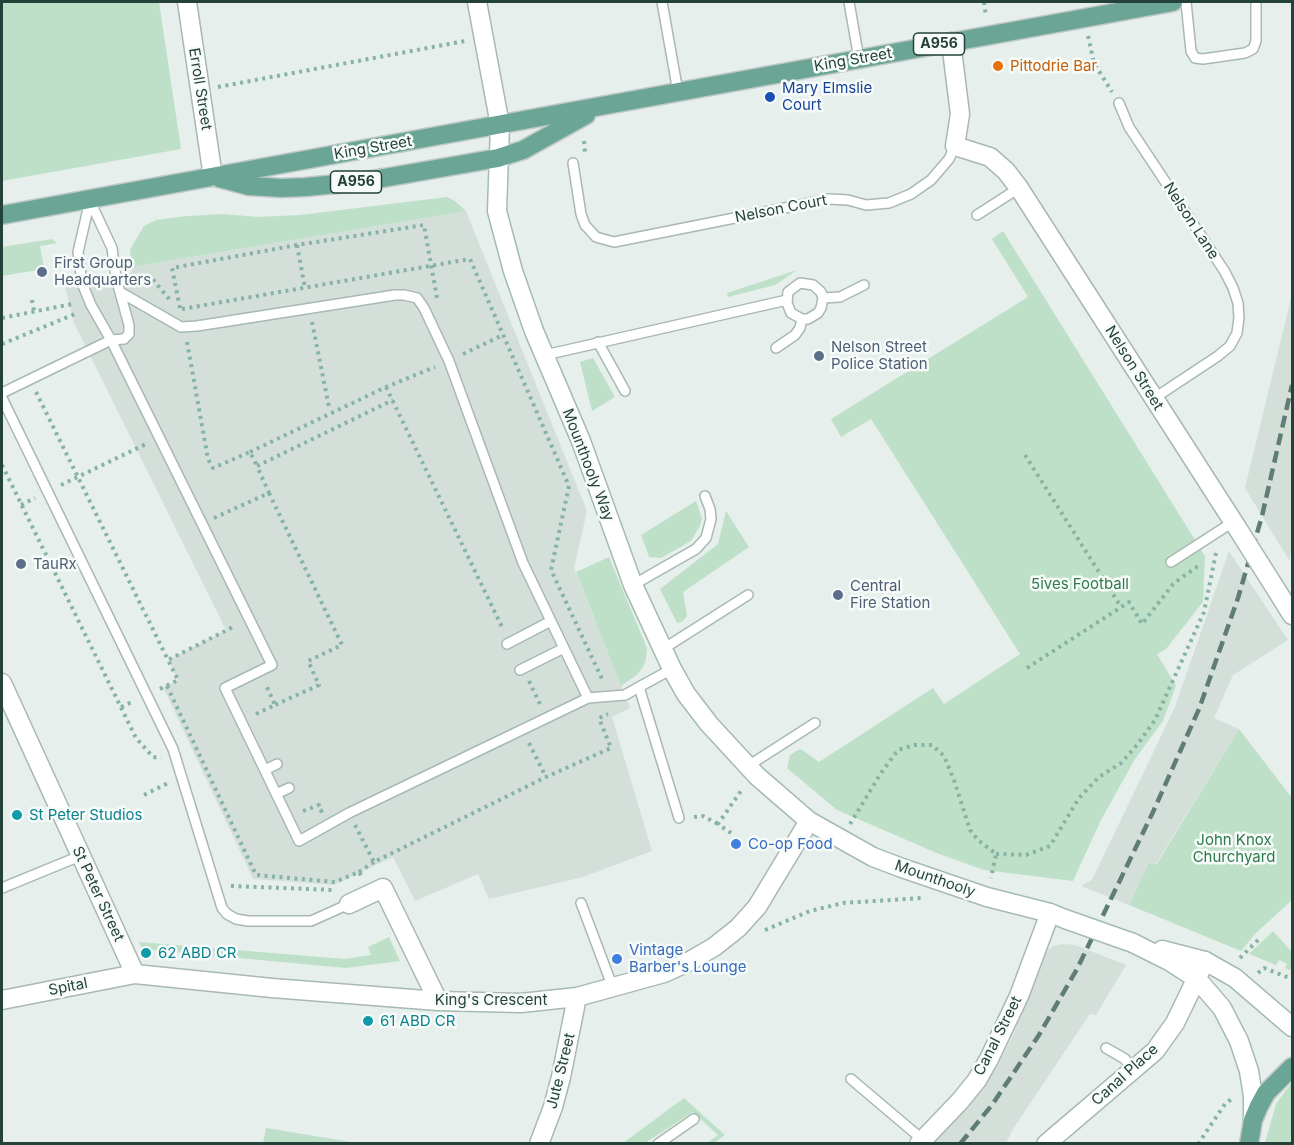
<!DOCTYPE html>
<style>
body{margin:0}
#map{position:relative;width:1294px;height:1145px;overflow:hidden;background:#e6efeb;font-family:Inter,sans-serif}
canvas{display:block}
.frame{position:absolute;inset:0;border:3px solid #24423a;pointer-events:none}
</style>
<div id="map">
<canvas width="1294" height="1145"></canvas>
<div class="frame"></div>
</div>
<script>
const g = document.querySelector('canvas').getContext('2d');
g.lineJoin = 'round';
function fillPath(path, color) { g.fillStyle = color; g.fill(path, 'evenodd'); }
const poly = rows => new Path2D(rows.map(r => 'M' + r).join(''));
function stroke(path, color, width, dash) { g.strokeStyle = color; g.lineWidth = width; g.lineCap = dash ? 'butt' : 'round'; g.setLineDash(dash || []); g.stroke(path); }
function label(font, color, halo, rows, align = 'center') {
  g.font = font + ' Inter,sans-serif'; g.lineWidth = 5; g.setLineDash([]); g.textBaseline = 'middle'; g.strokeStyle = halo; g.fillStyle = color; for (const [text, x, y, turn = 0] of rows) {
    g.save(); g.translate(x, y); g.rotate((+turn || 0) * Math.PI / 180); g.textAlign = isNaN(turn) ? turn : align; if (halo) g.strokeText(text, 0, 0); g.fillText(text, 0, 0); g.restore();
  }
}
const built = poly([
 [466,211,587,511,574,568,630,708,612,717,652,851,583,877,489,899,478,874,415,901,393,857,334,885,253,879,163,687,178,680,168,660,226,630,74,323,63,278,68,278,82,283,95,281,115,275,131,273,132,267],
 [1292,294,1292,548,1289,560,1245,488],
 [1229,551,1288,640,1233,675,1214,718,1239,729,1155,865,1149,862,1129,905,1081,886,1092,880,1175,707],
 [1063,944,1075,945,1126,965,1096,1015,1090,1014,1013,1129,1006,1143,931,1144,977,1096,997,1067,1014,1033,1046,952,1053,946]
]);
const green = poly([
 [2,2,159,2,181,149,2,181],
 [447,197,455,201,466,211,132,267,130,250,135,241,144,226,156,220,187,216,224,214,258,217,300,215],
 [1003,231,1205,556,1203,602,1166,649,1157,654,1176,686,1163,721,1135,759,1101,820,1073,881,984,870,939,854,837,810,787,768,790,755,796,751,801,749,819,762,933,688,944,704,1020,654,871,419,841,437,831,419,1028,297,992,239],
 [52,239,57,243,40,246,44,269,2,276,2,247],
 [797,270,775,285,728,297,727,293],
 [593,358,615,397,592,411,580,362],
 [696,501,702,518,700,526,691,541,661,558,649,557,641,535],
 [726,511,749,547,683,592,687,616,682,622,677,623,660,589,718,544],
 [609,557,647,648,646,660,643,667,638,674,621,686,576,572],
 [1239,729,1292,798,1292,900,1255,934,1241,951,1129,905,1149,862,1156,865],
 [1273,931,1292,952,1292,971,1285,968,1287,964,1279,960,1276,965,1249,954],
 [389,937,400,961,346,968,142,949,139,942,345,959,371,955,368,947],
 [1292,1082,1292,1143,1265,1143,1276,1104],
 [684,1098,725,1135,714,1143,707,1143,718,1135,693,1112,645,1143,623,1143],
 [266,1128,357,1143,263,1143]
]);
const path = poly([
 [984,2,986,16],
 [1088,36,1094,63,1112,92],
 [218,87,465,41],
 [584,141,585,153],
 [297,245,305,288],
 [132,277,150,276,170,300],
 [32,300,34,311],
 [180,308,172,268,297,245,424,225,437,298],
 [182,309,470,259,569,486,551,570,603,681],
 [2,318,72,304],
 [312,322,329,407],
 [187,342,208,459,213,468,250,452,257,466],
 [2,344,75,314],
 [463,354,503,335],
 [386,387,503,629],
 [36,392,168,660,235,626],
 [250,452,386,387,435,367],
 [1025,455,1121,607],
 [2,465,136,738,153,757,161,758],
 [61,485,146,444],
 [269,493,342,645,308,661,319,685,275,705],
 [21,505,35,498],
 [214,518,269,493,257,466,393,400],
 [1027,668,1129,602,1142,624,1174,583,1198,566],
 [529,681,540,704],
 [167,686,256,875,335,882,359,872,362,877],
 [160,689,178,680,168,660],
 [121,707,134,701],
 [256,714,275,705,266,685],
 [529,743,546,777],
 [144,795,168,783],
 [303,811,319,805,321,811,323,810],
 [694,817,703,816,718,824],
 [850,824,881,773,898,750,914,745,932,745,944,756,954,780,970,830,978,840,996,854,991,878],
 [355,825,374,862,546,777,611,748,599,718,608,714],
 [731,833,718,824,743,788],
 [996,854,1026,855,1050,846,1079,798,1099,777,1121,763,1137,745,1155,720,1204,612,1216,553],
 [359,872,374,862],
 [231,886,334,890],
 [765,930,810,911,843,903,922,898],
 [1240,958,1260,938],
 [1258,973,1264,968,1292,979],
 [1198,1144,1225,1104,1234,1097]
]);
const lane = poly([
 [662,2,678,92],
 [849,2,859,59],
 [1186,2,1191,51,1195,58,1203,59,1245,53,1253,49,1256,41,1256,2],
 [1119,103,1129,127,1225,272,1233,288,1238,303,1239,318,1237,333,1230,346,1218,356,1153,399],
 [573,163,581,214,585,225,596,237,614,242,830,199,848,200,866,205,889,203,911,194,931,180,949,159,955,146],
 [90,200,78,252,82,283,91,305,111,340,272,665,225,688,299,841,349,813,588,698,523,563,449,361,424,308,417,298,404,295,395,295,197,326,181,327,120,292],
 [977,215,1019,188],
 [823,298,821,308,818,313,808,319,802,319,791,313,787,303,788,292,800,283,813,285,821,292,823,298,840,297,864,285],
 [598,342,625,391],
 [776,348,795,335,800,328,802,319],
 [545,355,787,300],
 [2,393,111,340,124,339,129,334,129,325,116,278,112,248,90,201],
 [2,398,173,749,222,908,227,914,236,919,248,921,311,921,349,904],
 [1171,562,1233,522],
 [633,585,696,549,706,538,711,519,710,509,705,496],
 [507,644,551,621],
 [663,649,748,595],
 [672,669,639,687,679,818],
 [520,670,564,648],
 [588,698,625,695,639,687],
 [748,766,815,723],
 [265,770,277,764],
 [276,794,289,788],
 [2,888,80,856],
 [581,903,613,988],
 [1106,1048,1125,1059,1132,1070],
 [851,1079,923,1140],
 [658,1144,694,1119]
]);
const street = poly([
 [187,2,213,177],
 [477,2,500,125],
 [951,42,960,114,955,146,990,157,1006,171,1019,188,1236,526],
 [1279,594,1292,615],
 [2,683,135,974],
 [349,904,383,888,438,1001],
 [2,1000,135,974,272,988,438,1001,521,1003,577,997,664,973,688,962,714,947,738,928,757,907,809,821],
 [539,1144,553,1107,561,1077,577,997],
 [919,1144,960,1101,977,1080,989,1059,1019,996,1050,913],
 [1046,1144,1155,1051,1175,1023,1205,961]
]);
const secondary = poly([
 [500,125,497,211,513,271,534,331,581,441,633,585,672,669,686,694,709,724,757,776,809,821,873,857,902,868,987,897,1050,913,1065,919],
 [1133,943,1169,961,1197,979,1222,1008,1239,1041,1249,1071,1253,1096,1253,1120],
 [1162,950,1205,961,1235,978,1292,1027]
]);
const primary = poly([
 [219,178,249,186,281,188,306,187,366,181,441,168,498,158,523,150,586,115],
 [2,215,1173,2],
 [1249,1144,1253,1120,1259,1106,1266,1093,1292,1067]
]);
const rail = poly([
 [960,1144,992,1105,1039,1035,1077,969,1153,812,1199,709,1238,598,1262,516,1292,385]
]);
const streetBridge = poly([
 [1236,526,1279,594]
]);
const secondaryBridge = poly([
 [1065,919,1133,943]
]);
const markers = [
 [998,66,6,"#e8710a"],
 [770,97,6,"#1a4fb4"],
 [42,272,6,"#5c6f8a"],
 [819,356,6,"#5c6f8a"],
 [21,564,6,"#5c6f8a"],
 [838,595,6,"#5c6f8a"],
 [17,815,6,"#0f9aa8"],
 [736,844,6,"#3f7fe0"],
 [146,953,6,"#0f9aa8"],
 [617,959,6,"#3f7fe0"],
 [368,1021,6,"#0f9aa8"]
];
const shields = [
 [939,44,51],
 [356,182,51]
];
const shieldNames = [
 ["A956",939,44],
 ["A956",356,182]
];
const streetNames = [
 ["King Street",853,60,-10],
 ["Erroll Street",200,89,81],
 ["King Street",373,148,-10],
 ["Nelson Court",781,209,-11],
 ["Nelson Lane",1191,221,57],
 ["Nelson Street",1134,368,58],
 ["Mounthooly Way",588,465,69],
 ["Mounthooly",935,879,19],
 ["St Peter Street",98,894,65],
 ["Spital",68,987,-11],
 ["King's Crescent",491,1000],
 ["Canal Street",998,1036,-63],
 ["Jute Street",561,1071,-76],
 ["Canal Place",1125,1075,-42]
];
const foodNames = [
 ["Pittodrie Bar",1010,66]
];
const transitNames = [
 ["Mary Elmslie",782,88],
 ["Court",782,105]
];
const serviceNames = [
 ["First Group",54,263],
 ["Headquarters",54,280],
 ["Nelson Street",831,347],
 ["Police Station",831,364],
 ["TauRx",33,564],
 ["Central",850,586],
 ["Fire Station",850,603]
];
const parkNames = [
 ["5ives Football",1080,584],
 ["John Knox",1234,840],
 ["Churchyard",1234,857]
];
const cultureNames = [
 ["St Peter Studios",29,815],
 ["62 ABD CR",158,953],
 ["61 ABD CR",380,1021]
];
const shopNames = [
 ["Co-op Food",748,844],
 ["Vintage",629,950],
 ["Barber's Lounge",629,967]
];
fillPath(built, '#d4dfda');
fillPath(green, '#bfe0c8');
stroke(lane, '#a8b8b2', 12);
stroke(street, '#a8b8b2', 21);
stroke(secondary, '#a4bbb3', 21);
stroke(primary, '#c2cac8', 21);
stroke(path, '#86b3a5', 4, [3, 4.5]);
stroke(lane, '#fff', 9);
stroke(street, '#fff', 18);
stroke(secondary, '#fff', 18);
stroke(primary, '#6aa596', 18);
stroke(rail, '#5f7d75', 4.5, [12, 6]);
stroke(streetBridge, '#a8b8b2', 21, []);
stroke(secondaryBridge, '#a4bbb3', 21, []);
stroke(streetBridge, '#fff', 18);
stroke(secondaryBridge, '#fff', 18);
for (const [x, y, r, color] of markers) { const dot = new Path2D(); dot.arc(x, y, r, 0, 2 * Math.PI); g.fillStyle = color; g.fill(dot); stroke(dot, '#f7fbf9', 2); }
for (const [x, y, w] of shields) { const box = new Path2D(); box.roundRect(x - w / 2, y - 11, w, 22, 4.5); g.fillStyle = '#f7fbf9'; g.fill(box); stroke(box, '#24423a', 1.5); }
label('bold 14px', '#24423a', null, shieldNames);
label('15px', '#24423a', '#f7fbf9', streetNames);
label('15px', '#c56008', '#f7fbf9', foodNames, 'left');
label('15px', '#164399', '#f7fbf9', transitNames, 'left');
label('15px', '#4e5e75', '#f7fbf9', serviceNames, 'left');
label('15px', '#2d7a4b', '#f7fbf9', parkNames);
label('15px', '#0d838f', '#f7fbf9', cultureNames, 'left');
label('15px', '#366cbe', '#f7fbf9', shopNames, 'left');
</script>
